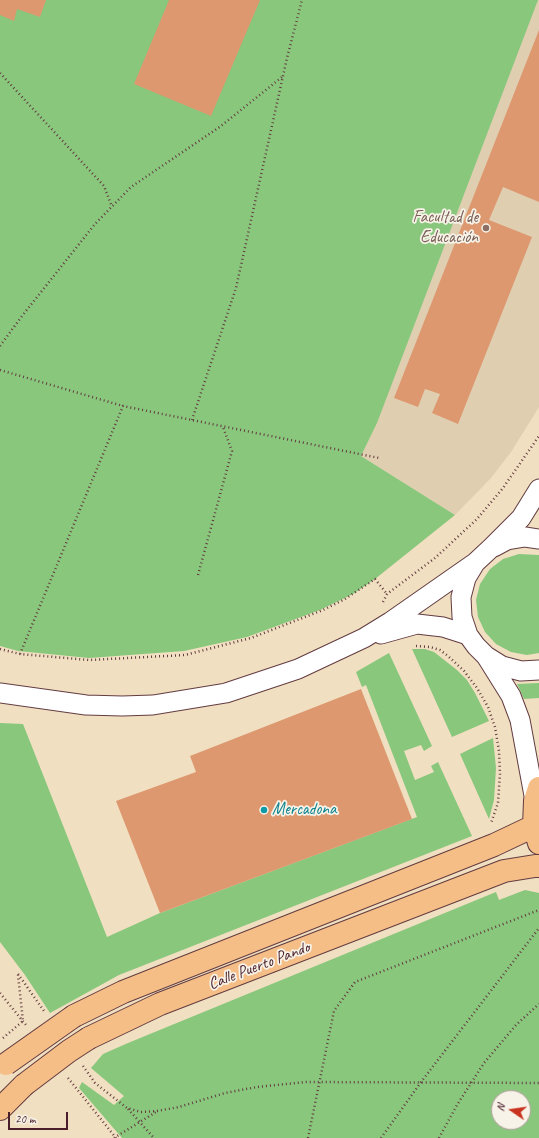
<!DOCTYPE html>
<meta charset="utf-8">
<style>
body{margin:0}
#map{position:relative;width:539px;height:1138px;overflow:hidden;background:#f0dfc0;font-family:Caveat,sans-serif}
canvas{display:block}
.north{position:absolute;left:491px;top:1090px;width:40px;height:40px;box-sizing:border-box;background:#f7f3e8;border:1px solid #b29e9c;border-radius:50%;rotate:283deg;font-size:11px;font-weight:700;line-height:16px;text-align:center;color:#4a1f2b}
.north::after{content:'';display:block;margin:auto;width:14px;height:18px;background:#c8321e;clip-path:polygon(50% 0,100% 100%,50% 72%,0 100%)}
.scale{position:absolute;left:8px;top:1112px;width:60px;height:18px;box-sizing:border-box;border:2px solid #4a1f2b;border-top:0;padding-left:5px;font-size:12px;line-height:14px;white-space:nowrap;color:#4a1f2b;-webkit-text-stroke:3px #f7f3e8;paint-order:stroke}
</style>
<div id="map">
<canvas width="539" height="1138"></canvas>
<div class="north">N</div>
<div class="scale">20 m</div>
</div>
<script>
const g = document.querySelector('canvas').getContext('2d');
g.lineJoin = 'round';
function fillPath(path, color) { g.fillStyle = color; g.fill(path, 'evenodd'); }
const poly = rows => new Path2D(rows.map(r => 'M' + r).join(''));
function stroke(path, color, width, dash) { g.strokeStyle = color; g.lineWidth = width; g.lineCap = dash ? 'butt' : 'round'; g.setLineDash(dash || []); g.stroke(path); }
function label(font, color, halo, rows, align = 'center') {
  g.font = font + ' Caveat,sans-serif'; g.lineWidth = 3.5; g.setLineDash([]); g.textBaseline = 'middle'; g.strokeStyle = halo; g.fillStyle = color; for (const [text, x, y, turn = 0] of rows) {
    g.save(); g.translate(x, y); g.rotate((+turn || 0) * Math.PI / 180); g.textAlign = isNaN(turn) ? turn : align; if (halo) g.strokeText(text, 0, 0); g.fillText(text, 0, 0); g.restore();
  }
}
const built = poly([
 [0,0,539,0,539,407,511,452,491,478,455,515,361,456,377,423]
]);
const green = poly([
 [0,0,538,0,377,423,361,456,455,515,375,579,353,594,320,610,247,637,184,651,89,658,18,651,0,646],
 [519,554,539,555,539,653,527,655,511,652,496,644,485,632,478,617,476,600,480,584,490,569,503,559],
 [412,649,425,649,434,652,457,670,467,680,475,693,489,721,452,737],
 [389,653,432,746,424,751,421,745,404,751,415,780,434,772,431,766,438,762,472,836,119,975,50,1013,25,975,0,942,0,723,23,724,107,937,160,913,417,817,366,685,362,687,356,672],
 [539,683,539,698,524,699,517,684],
 [493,738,496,768,494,800,489,819,460,754],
 [525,890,539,893,539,1138,122,1138,79,1088,82,1082,114,1105,124,1096,91,1068,103,1054,128,1043,496,892,499,900],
 [499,1098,523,1098,523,1122,499,1122]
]);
const building = poly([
 [0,0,46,0,40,17,17,9,14,21,0,15],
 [169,0,260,0,211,116,134,84],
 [539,30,539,202,503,187,489,220,532,237,458,424,432,413,440,394,425,389,418,407,394,398],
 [361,689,412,819,160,913,116,801,196,772,190,756]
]);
const path = poly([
 [0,73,104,186,112,207],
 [0,346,22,316,95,224,131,187,221,126,282,77],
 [0,370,123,406],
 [192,420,236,288,287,58,302,0],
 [198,575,232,451,223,427],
 [383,602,387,594,435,558,477,519,503,488,539,436],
 [416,646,430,647,440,650,448,656,464,671,477,688,488,707,495,727,499,751,500,774,498,803,491,823],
 [0,649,20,654,89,660,185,655,251,638,323,610,345,599,375,579,387,594],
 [20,654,123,406,379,458],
 [18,974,44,1011],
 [0,993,26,1025],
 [3,1038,23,1021,18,975],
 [83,1066,95,1083,127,1108,141,1112,157,1111,179,1107,225,1093,257,1087,306,1082,539,1083],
 [68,1078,116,1138],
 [128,1109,154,1138],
 [114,1138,156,1112],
 [308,1138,334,1011,355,982,539,910],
 [381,1138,421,1082,539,928],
 [439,1138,457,1105,484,1063,516,1025,539,1004]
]);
const street = poly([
 [494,547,507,540,525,537,539,539],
 [475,563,466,578,461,597,462,617,468,635,476,646,486,656,511,696,520,720,535,801],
 [381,634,417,624,443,627,468,635],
 [486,656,502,666,521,671,539,670],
 [0,693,86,705,122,706,153,705,226,693,298,669,364,638,390,622,476,562,491,548,521,518,539,489]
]);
const primary = poly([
 [539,788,535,801,534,826,539,843],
 [74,1016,123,992,494,845,534,826],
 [89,1038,160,1004,504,871,535,866,539,866],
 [0,1109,24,1085]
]);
const primaryBridge = poly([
 [6,1064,74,1016],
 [24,1085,69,1051,89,1038]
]);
const markers = [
 [486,228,4,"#8d6e63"],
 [264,810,4,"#0f9aa8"]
];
const educationNames = [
 ["Facultad de",478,218],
 ["Educación",478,238]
];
const cultureNames = [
 ["Mercadona",272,810]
];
const streetNames = [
 ["Calle Puerto Pando",259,966,-21]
];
fillPath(built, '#e0ceb1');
fillPath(green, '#89c77d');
fillPath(building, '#dd9870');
stroke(street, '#633c41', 21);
stroke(primary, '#633c41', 24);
stroke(path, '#633c41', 2.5, [1, 3]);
stroke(street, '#fff', 19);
stroke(primary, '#f6be87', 22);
stroke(primaryBridge, '#633c41', 24, []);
stroke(primaryBridge, '#f6be87', 22);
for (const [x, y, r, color] of markers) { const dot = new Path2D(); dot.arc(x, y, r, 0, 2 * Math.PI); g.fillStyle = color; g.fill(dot); stroke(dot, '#f7f3e8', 1.5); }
label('17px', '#785e54', '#f7f3e8', educationNames, 'right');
label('17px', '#0d838f', '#f7f3e8', cultureNames, 'left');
label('17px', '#4a1f2b', '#f7f3e8', streetNames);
</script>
